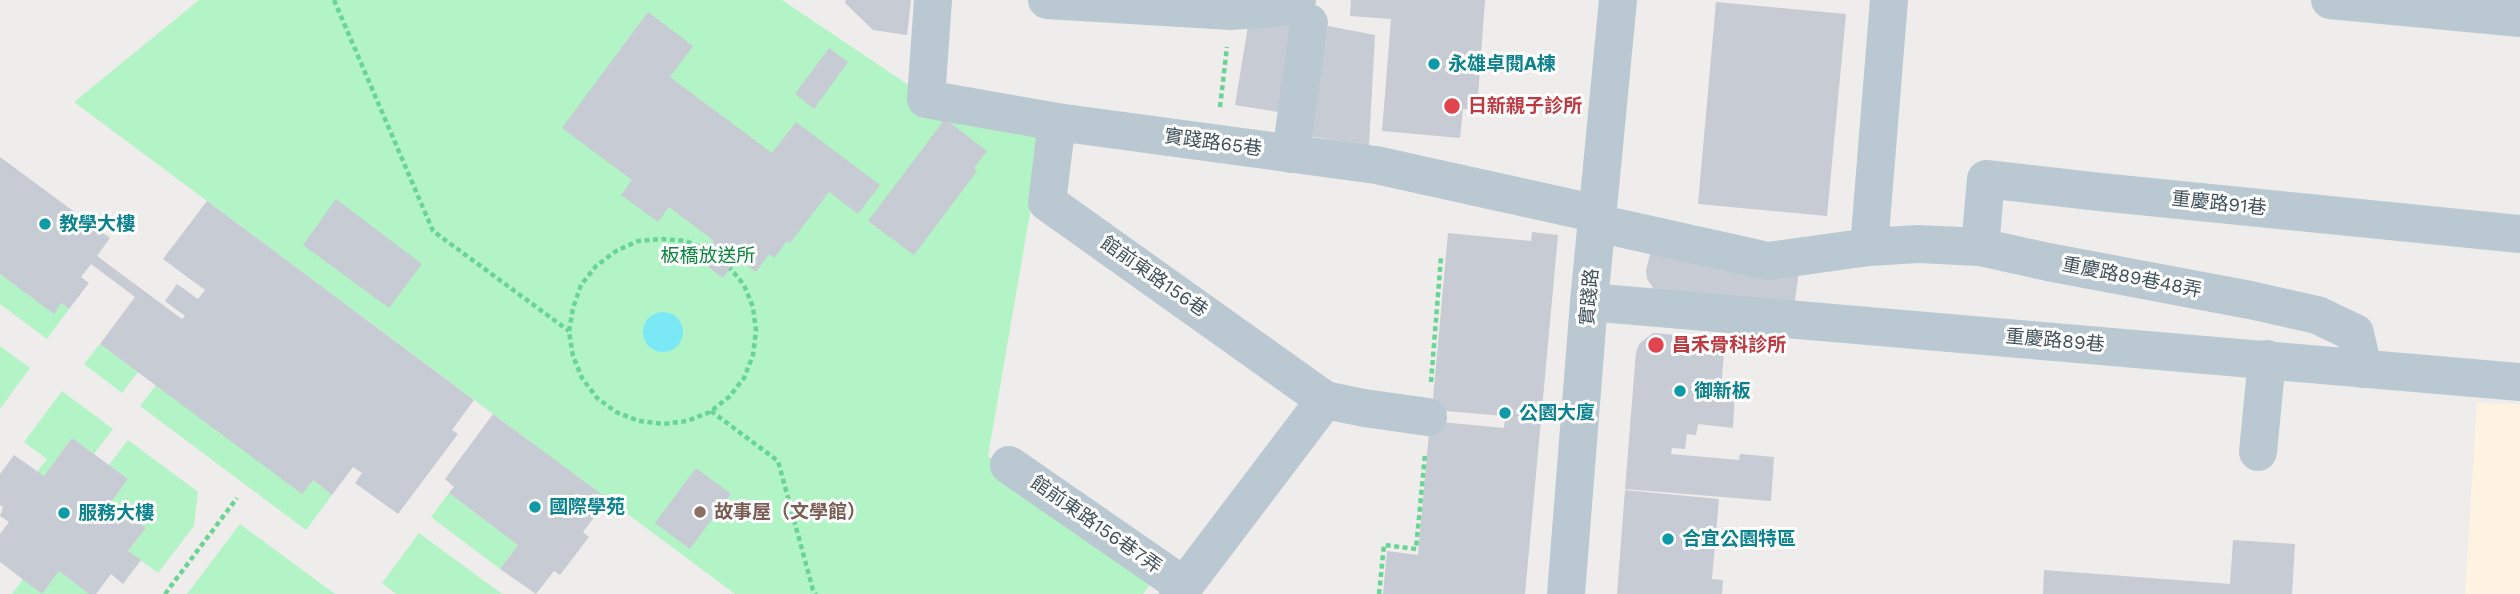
<!DOCTYPE html>
<meta charset="utf-8">
<style>
body{margin:0}
canvas{display:block;background:#efecec}
</style>
<canvas width="2520" height="594"></canvas>
<script>
const g = document.querySelector('canvas').getContext('2d');
g.lineJoin = 'round';
function fillPath(path, color) { g.fillStyle = color; g.fill(path, 'evenodd'); }
const poly = rows => new Path2D(rows.map(r => 'M' + r).join(''));
function stroke(path, color, width, dash) { g.strokeStyle = color; g.lineWidth = width; g.lineCap = dash ? 'butt' : 'round'; g.setLineDash(dash || []); g.stroke(path); }
function label(font, color, halo, rows, align = 'center') {
  g.font = font + ' "Work Sans","Noto Sans TC",sans-serif'; g.lineWidth = 6; g.setLineDash([]); g.textBaseline = 'middle'; g.strokeStyle = halo; g.fillStyle = color; for (const [text, x, y, turn = 0] of rows) {
    g.save(); g.translate(x, y); g.rotate((+turn || 0) * Math.PI / 180); g.textAlign = isNaN(turn) ? turn : align; if (halo) g.strokeText(text, 0, 0); g.fillText(text, 0, 0); g.restore();
  }
}
const commercial = poly([
 [2477,403,2520,404,2520,594,2465,594]
]);
const green = poly([
 [199,0,782,0,919,92,1044,132,988,456,1154,579,1143,594,735,594,74,102],
 [0,274,54,313,61,303,69,309,47,339,0,304],
 [100,344,138,372,122,393,84,364],
 [0,346,30,368,0,409],
 [156,385,302,493,313,480,332,495,306,530,140,406],
 [62,391,113,429,94,454,72,438,44,476,37,472,47,459,24,442],
 [128,440,198,492,194,526,158,573,128,551,146,528,111,502,128,479,109,465],
 [449,493,518,545,500,569,431,517],
 [240,524,335,594,187,594],
 [419,533,502,594,396,594,382,583],
 [59,571,89,594,12,594,23,579,42,594]
]);
const water = poly([
 '643 332a20 20 0 1 1 40 0a20 20 0 1 1-40 0Z'
]);
const building = poly([
 [846,0,911,0,907,35,873,30,845,3],
 [1351,0,1485,0,1477,110,1463,109,1460,138,1382,131,1391,19,1350,16],
 [1716,2,1846,14,1827,216,1698,204],
 [648,12,693,46,670,77,772,153,796,122,880,185,858,214,829,192,790,243,787,241,774,258,769,254,756,272,738,258,723,278,699,260,714,241,669,207,658,222,621,195,632,180,562,128],
 [1250,14,1300,22,1284,113,1235,105],
 [1328,26,1375,35,1369,146,1309,136],
 [829,48,848,62,814,109,795,94],
 [945,119,987,151,974,168,977,171,914,255,868,221],
 [0,157,110,238,97,256,182,319,185,316,165,301,177,284,198,299,205,290,163,259,207,201,474,400,452,430,458,434,398,514,355,483,362,473,353,467,332,495,313,480,302,494,100,344,135,297,91,264,81,277,89,283,69,309,61,303,54,314,0,274],
 [336,199,422,264,389,308,303,245],
 [1532,232,1558,235,1525,594,1383,594,1387,551,1418,555,1430,421,1504,428,1505,416,1432,410,1448,233,1531,241],
 [1651,251,1799,271,1794,308,1656,292,1647,279,1646,270],
 [1653,333,1725,339,1721,391,1735,392,1733,428,1698,424,1696,435,1687,434,1685,449,1672,448,1671,454,1739,460,1740,454,1774,457,1771,501,1625,489,1636,352,1640,343],
 [493,414,608,499,583,532,589,537,560,575,554,571,536,594,500,569,518,545,449,493,454,487,445,479],
 [72,438,128,479,111,502,146,528,128,551,141,560,123,584,111,574,96,594,89,594,59,571,42,594,0,562,0,534,9,522,0,516,3,507,0,505,0,474,14,455,44,476],
 [696,468,731,494,690,549,655,523],
 [1625,490,1719,499,1712,579,1723,580,1722,594,1617,594],
 [2233,540,2295,544,2292,594,2043,594,2044,570,2230,584]
]);
const path = poly([
 [334,0,433,231,569,331],
 [1220,107,1227,47],
 [707,250,686,241,662,239,638,241,616,251,596,266,581,285,573,308,569,332,573,356,582,378,597,398,616,412,639,421,664,424,687,421,710,412,729,397,744,378,753,355,756,331,753,307,744,285,730,268],
 [1431,382,1441,257],
 [711,411,778,461,813,590,816,594],
 [165,594,237,498],
 [1379,594,1384,545,1416,549,1425,454]
]);
const minor = poly([
 [933,0,926,99,1057,122,1376,165,1598,214],
 [1047,0,1231,11,1296,6,1297,0],
 [2330,0,2520,18],
 [1057,122,1047,202,1325,400,1178,594],
 [1291,154,1309,23],
 [1597,223,1768,261,1869,247,1918,244,1980,247,2048,262,2250,300,2317,315,2355,333,2363,369],
 [1869,247,1889,0],
 [1980,247,1986,179,2100,192,2520,234],
 [1589,302,2520,382],
 [1325,400,1364,408,1428,417],
 [2258,452,2267,359],
 [1009,465,1184,586],
 [1566,594,1589,302,1618,0]
]);
const markers = [
 [1434,64,7,"#0f9aa8"],
 [1452,106,9,"#e0444e"],
 [45,224,7,"#0f9aa8"],
 [1656,345,9,"#e0444e"],
 [1680,391,7,"#0f9aa8"],
 [1505,413,7,"#0f9aa8"],
 [535,507,7,"#0f9aa8"],
 [700,512,7,"#8d6e63"],
 [64,513,7,"#0f9aa8"],
 [1668,539,7,"#0f9aa8"]
];
const cultureNames = [
 ["永雄卓閱A棟",1448,64],
 ["教學大樓",59,224],
 ["御新板",1694,391],
 ["公園大廈",1519,413],
 ["國際學苑",549,507],
 ["服務大樓",78,513],
 ["合宜公園特區",1682,539]
];
const healthNames = [
 ["日新親子診所",1468,106],
 ["昌禾骨科診所",1672,345]
];
const streetNames = [
 ["實踐路65巷",1213,143,8],
 ["重慶路91巷",2219,204,6],
 ["館前東路156巷",1154,277,35],
 ["重慶路89巷48弄",2132,278,11],
 ["實踐路",1590,297,-85],
 ["重慶路89巷",2055,341,5],
 ["館前東路156巷7弄",1096,525,35]
];
const parkNames = [
 ["板橋放送所",708,256]
];
const educationNames = [
 ["故事屋（文學館）",714,512]
];
fillPath(commercial, '#fef3e1');
fillPath(green, '#b3f4c6');
fillPath(water, '#7be8f6');
fillPath(building, '#c7cbd3');
stroke(path, '#68d595', 4.5, [5, 3.5]);
stroke(minor, '#bac9d1', 38);
for (const [x, y, r, color] of markers) { const dot = new Path2D(); dot.arc(x, y, r, 0, 2 * Math.PI); g.fillStyle = color; g.fill(dot); stroke(dot, '#fff', 2.5); }
label('bold 19px', '#0d838f', '#fff', cultureNames, 'left');
label('bold 19px', '#be3a42', '#fff', healthNames, 'left');
label('19px', '#42525c', '#fff', streetNames);
label('19px', '#0b853c', '#fff', parkNames);
label('bold 19px', '#785e54', '#fff', educationNames, 'left');
</script>
